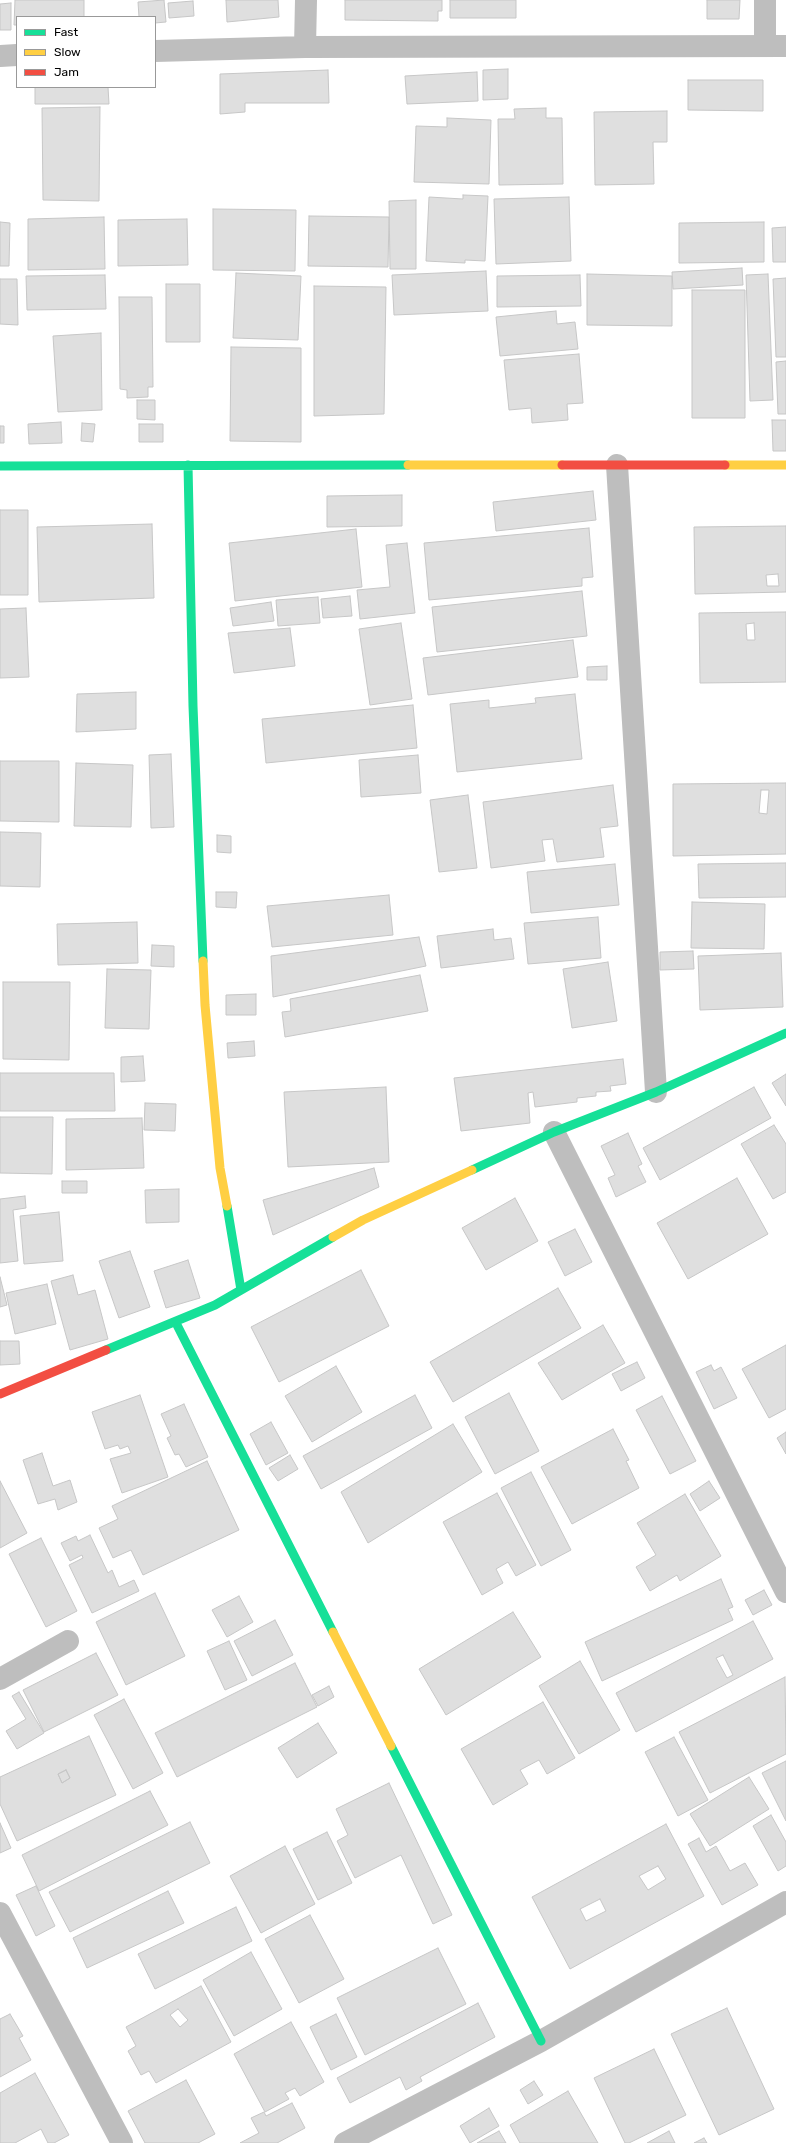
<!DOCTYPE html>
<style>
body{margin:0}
#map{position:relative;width:786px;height:2143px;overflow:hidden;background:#fff;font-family:Rubik,sans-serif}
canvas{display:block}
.legend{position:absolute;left:16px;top:16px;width:140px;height:72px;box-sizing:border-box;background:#fff;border:1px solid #999;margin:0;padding:5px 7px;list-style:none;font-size:12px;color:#000}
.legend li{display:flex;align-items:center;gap:8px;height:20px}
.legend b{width:20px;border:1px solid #999}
</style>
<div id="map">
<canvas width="786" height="2143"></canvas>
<ul class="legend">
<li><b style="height:5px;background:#16e098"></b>Fast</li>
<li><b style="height:5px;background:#ffcf43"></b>Slow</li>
<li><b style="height:5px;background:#f24e42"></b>Jam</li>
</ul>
</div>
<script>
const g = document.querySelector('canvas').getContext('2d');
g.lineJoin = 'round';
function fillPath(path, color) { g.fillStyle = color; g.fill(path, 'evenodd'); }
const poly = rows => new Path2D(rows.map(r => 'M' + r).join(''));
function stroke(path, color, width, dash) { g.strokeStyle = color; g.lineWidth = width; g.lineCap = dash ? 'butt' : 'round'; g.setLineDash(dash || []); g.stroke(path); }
const building = poly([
 [15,0,84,0,84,17,17,17,17,25,14,25,15,0],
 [164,0,166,22,155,23,155,17,139,17,138,2,164,0],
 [226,0,278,0,279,17,227,22,226,0],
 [345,0,442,0,442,11,438,11,438,21,345,20,345,0],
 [450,0,516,0,516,18,450,18,450,0],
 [707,0,740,0,739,19,707,19,707,0],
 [193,1,194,16,169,18,168,3,193,1],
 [11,3,11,30,0,30,0,4,11,3],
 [508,69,508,99,483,100,483,70,508,69],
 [328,70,329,103,245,103,245,112,220,114,220,74,328,70],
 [477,72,478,101,407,104,405,76,477,72],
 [688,80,763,80,763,111,688,110,688,80],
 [35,87,108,87,109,104,35,104,35,87],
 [100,107,99,201,43,200,42,108,100,107],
 [546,108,546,118,562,118,563,184,499,185,498,119,515,119,514,109,546,108],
 [667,111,667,142,653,142,654,184,595,185,594,112,667,111],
 [447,118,491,120,489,184,414,182,416,126,447,127,447,118],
 [463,195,488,196,485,261,465,260,465,263,426,261,429,197,463,199,463,195],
 [569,197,571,261,496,264,494,199,569,197],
 [416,200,416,269,390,269,389,201,416,200],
 [213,209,296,210,295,271,213,270,213,209],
 [309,216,389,217,388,267,308,266,309,216],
 [104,217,105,269,28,270,28,219,104,217],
 [187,219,188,265,118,266,118,220,187,219],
 [0,222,10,223,9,266,0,266,0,222],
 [764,222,764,262,679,263,679,223,764,222],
 [786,227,786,262,773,262,772,228,786,227],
 [742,268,743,285,673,289,672,272,742,268],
 [486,271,488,311,394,315,392,275,486,271],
 [236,273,301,276,298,340,233,338,236,273],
 [587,274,672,276,672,326,587,325,587,274],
 [768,274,773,400,750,401,746,275,768,274],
 [105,275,106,309,27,310,26,276,105,275],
 [580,275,581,306,497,307,497,276,580,275],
 [786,278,786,357,776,357,773,279,786,278],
 [0,279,17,279,18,325,0,324,0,279],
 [166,284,200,284,200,342,166,342,166,284],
 [314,286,386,287,384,414,314,416,314,286],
 [692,290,745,290,745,418,692,418,692,290],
 [119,297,152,297,153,387,148,387,148,397,127,398,127,390,120,389,119,297],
 [556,311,557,324,575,322,578,349,500,356,496,317,556,311],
 [101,333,102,410,58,412,53,336,101,333],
 [231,347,301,348,301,442,230,441,231,347],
 [579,354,583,403,567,404,568,420,532,423,531,408,509,410,504,360,579,354],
 [786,361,786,414,778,414,776,362,786,361],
 [137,400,155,400,155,420,137,419,137,400],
 [772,420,786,420,786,451,773,451,772,420],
 [61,422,62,443,29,444,28,424,61,422],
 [82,423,95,424,93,442,81,441,82,423],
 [139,424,163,424,163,442,139,442,139,424],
 [0,426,4,426,4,443,0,443,0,426],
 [593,491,596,520,496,531,493,502,593,491],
 [402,495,402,526,327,527,327,496,402,495],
 [0,510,28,510,28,595,0,595,0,510],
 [152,524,154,598,39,602,37,527,152,524],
 [786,526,786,592,695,594,694,527,786,526],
 [778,574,779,586,767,586,766,575,778,574],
 [589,528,593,577,582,578,582,586,429,600,424,543,589,528],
 [356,529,362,587,235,601,229,543,356,529],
 [407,543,415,613,360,619,357,590,390,587,386,545,407,543],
 [582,591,587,636,437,652,432,607,582,591],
 [350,596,352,616,323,618,321,599,350,596],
 [318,597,320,623,278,626,276,600,318,597],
 [271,602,274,621,233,626,230,608,271,602],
 [26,608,29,677,0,678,0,609,26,608],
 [786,612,786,682,700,683,699,613,786,612],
 [754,623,755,640,747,640,746,624,754,623],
 [401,623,412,699,370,705,359,629,401,623],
 [290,628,295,666,234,673,228,633,290,628],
 [573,640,578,677,428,695,423,658,573,640],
 [607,666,607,680,587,680,587,667,607,666],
 [136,692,136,729,76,732,77,694,136,692],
 [575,694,582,759,457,772,450,704,489,700,489,708,536,703,535,698,575,694],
 [413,705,417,748,266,763,262,719,413,705],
 [171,754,174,827,151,828,149,755,171,754],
 [418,755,421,793,361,797,359,760,418,755],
 [0,761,59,761,59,822,0,821,0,761],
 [76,763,133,765,131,827,74,826,76,763],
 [786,783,786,854,673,856,673,784,786,783],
 [761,790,769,790,767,814,759,813,761,790],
 [613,785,618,826,600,828,604,857,557,862,553,839,542,840,545,861,491,868,483,802,613,785],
 [468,795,477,868,439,872,430,800,468,795],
 [0,832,41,833,40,887,0,886,0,832],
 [217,835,231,836,231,853,217,852,217,835],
 [786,863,786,897,699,898,698,864,786,863],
 [615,864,619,905,531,913,527,872,615,864],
 [216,892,237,892,236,908,216,907,216,892],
 [389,895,393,935,272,947,267,906,389,895],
 [692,902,765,904,764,949,691,948,692,902],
 [598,917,601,958,528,964,524,923,598,917],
 [137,922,138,963,58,965,57,924,137,922],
 [493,929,494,940,511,938,514,959,441,968,437,936,493,929],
 [419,937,426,966,273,997,271,956,419,937],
 [152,945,174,946,174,967,151,966,152,945],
 [693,951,694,969,660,970,660,952,693,951],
 [781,953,783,1007,700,1010,698,956,781,953],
 [608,962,617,1021,572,1028,563,969,608,962],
 [107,969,151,970,149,1029,105,1028,107,969],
 [420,975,428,1011,285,1037,282,1012,291,1011,290,999,420,975],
 [3,982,70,982,69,1060,3,1059,3,982],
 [256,994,256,1015,226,1015,226,995,256,994],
 [254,1041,255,1056,228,1058,227,1043,254,1041],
 [143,1056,145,1081,121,1082,121,1057,143,1056],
 [623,1059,626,1084,610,1086,611,1091,596,1092,596,1096,577,1098,577,1102,535,1107,533,1092,528,1093,530,1123,461,1131,454,1078,623,1059],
 [0,1073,114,1073,115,1111,0,1111,0,1073],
 [786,1074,786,1106,772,1083,786,1074],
 [386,1087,389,1162,288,1167,284,1092,386,1087],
 [754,1087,771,1118,660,1180,643,1148,754,1087],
 [145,1103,176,1104,175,1131,144,1130,145,1103],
 [0,1117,53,1117,52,1174,0,1173,0,1117],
 [142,1118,144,1168,66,1170,66,1119,142,1118],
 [774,1125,786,1144,786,1192,773,1199,741,1144,774,1125],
 [628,1133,642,1164,638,1166,646,1182,616,1197,608,1178,615,1175,601,1146,628,1133],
 [374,1168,379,1187,273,1235,263,1200,374,1168],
 [737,1178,768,1234,688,1279,657,1223,737,1178],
 [62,1181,87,1181,87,1193,62,1193,62,1181],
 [179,1189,179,1222,146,1223,145,1190,179,1189],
 [25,1196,26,1208,13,1210,18,1261,0,1263,0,1199,25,1196],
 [515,1198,538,1241,486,1270,462,1228,515,1198],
 [59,1212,63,1261,24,1264,20,1216,59,1212],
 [575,1229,592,1262,565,1276,548,1242,575,1229],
 [130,1251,150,1307,119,1318,99,1261,130,1251],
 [188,1260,200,1298,166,1308,154,1271,188,1260],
 [361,1270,389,1326,279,1382,251,1327,361,1270],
 [73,1275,78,1295,95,1290,108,1339,70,1350,51,1281,73,1275],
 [0,1277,7,1305,0,1307,0,1277],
 [47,1284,56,1324,15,1334,6,1293,47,1284],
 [558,1288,581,1328,453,1402,430,1362,558,1288],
 [603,1325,625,1363,562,1400,538,1363,603,1325],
 [0,1341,19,1341,20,1364,0,1365,0,1341],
 [786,1345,786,1409,769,1418,742,1369,786,1345],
 [637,1362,645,1378,621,1391,612,1374,637,1362],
 [711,1365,714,1371,721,1367,737,1398,714,1409,696,1372,711,1365],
 [336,1366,362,1412,312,1442,285,1396,336,1366],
 [509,1393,539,1451,495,1474,465,1417,509,1393],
 [140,1395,168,1477,122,1493,110,1459,131,1453,128,1446,120,1449,118,1445,105,1449,92,1412,140,1395],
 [415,1395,432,1428,321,1489,303,1456,415,1395],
 [662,1396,696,1461,670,1474,636,1410,662,1396],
 [184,1404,208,1457,186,1467,179,1454,175,1455,167,1438,171,1436,161,1414,184,1404],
 [271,1422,288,1453,266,1465,250,1434,271,1422],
 [453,1424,482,1472,368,1543,341,1492,453,1424],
 [613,1429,629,1460,626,1461,639,1488,572,1524,541,1467,613,1429],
 [786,1432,786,1454,777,1438,786,1432],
 [42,1453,53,1486,70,1480,77,1502,58,1510,55,1499,38,1504,23,1460,42,1453],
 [290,1455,298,1469,278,1481,269,1468,290,1455],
 [207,1461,239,1530,143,1575,131,1550,113,1558,99,1528,118,1519,112,1506,207,1461],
 [531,1472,571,1550,541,1566,501,1488,531,1472],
 [0,1481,27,1533,0,1548,0,1481],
 [709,1481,720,1498,700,1511,690,1494,709,1481],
 [497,1493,536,1565,516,1576,508,1562,496,1569,503,1583,482,1595,443,1522,497,1493],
 [685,1494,721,1556,680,1581,677,1575,650,1591,636,1567,656,1555,637,1523,685,1494],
 [90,1535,108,1573,112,1570,119,1587,134,1580,139,1591,92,1613,69,1565,83,1558,82,1555,70,1561,61,1543,76,1536,78,1541,90,1535],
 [41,1538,77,1611,46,1627,9,1554,41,1538],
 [721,1579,733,1607,728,1609,733,1620,602,1681,585,1642,721,1579],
 [764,1590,772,1605,753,1615,745,1600,764,1590],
 [155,1593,185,1656,126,1685,96,1622,155,1593],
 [239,1596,253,1622,227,1637,212,1610,239,1596],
 [513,1612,541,1657,446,1715,419,1669,513,1612],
 [275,1620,293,1655,252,1676,234,1641,275,1620],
 [753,1621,773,1659,636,1732,616,1693,753,1621],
 [723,1655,733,1675,727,1678,716,1658,723,1655],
 [229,1641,247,1680,225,1690,207,1651,229,1641],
 [96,1653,118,1695,44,1732,23,1690,96,1653],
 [580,1661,620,1730,579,1754,539,1686,580,1661],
 [295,1663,317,1707,177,1777,155,1733,295,1663],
 [785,1677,786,1754,710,1793,679,1732,785,1677],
 [329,1686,334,1697,318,1706,312,1695,329,1686],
 [19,1692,44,1733,17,1749,6,1731,26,1719,12,1696,19,1692],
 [124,1699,163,1773,133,1789,94,1715,124,1699],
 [543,1702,575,1758,547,1774,539,1760,520,1770,528,1784,493,1805,461,1749,543,1702],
 [318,1723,337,1753,297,1778,278,1748,318,1723],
 [89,1736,116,1795,17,1841,0,1804,0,1777,89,1736],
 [66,1770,70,1778,62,1783,58,1774,66,1770],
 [674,1737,708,1800,678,1816,645,1752,674,1737],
 [786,1761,786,1821,762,1773,786,1761],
 [66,1770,70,1778,62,1783,58,1774,66,1770],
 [749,1777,769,1809,710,1846,690,1814,749,1777],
 [389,1783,452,1915,433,1924,401,1855,355,1878,337,1841,348,1835,336,1809,389,1783],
 [150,1791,168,1825,39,1891,22,1855,150,1791],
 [771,1815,786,1842,786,1866,778,1871,753,1826,771,1815],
 [190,1822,210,1863,70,1932,49,1892,190,1822],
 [0,1823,11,1848,0,1853,0,1823],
 [666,1824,704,1896,570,1969,532,1897,666,1824],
 [658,1866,666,1879,648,1890,639,1876,658,1866],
 [600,1899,606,1911,586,1921,580,1909,600,1899],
 [327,1832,352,1883,318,1900,293,1849,327,1832],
 [699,1838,706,1852,716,1846,730,1871,745,1863,758,1885,722,1905,688,1844,699,1838],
 [285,1846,315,1904,261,1933,230,1876,285,1846],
 [36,1886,55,1926,36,1936,16,1895,36,1886],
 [168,1891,184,1923,87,1968,73,1938,168,1891],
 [236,1907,252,1941,155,1989,138,1954,236,1907],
 [310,1915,344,1979,299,2003,265,1939,310,1915],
 [438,1948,466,2004,365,2055,337,1998,438,1948],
 [251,1952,282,2009,234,2036,203,1980,251,1952],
 [201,1986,231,2042,156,2083,149,2071,141,2075,128,2051,136,2046,126,2027,201,1986],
 [178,2009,188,2020,180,2027,170,2015,178,2009],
 [478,2003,495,2037,420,2077,422,2081,406,2090,400,2077,350,2103,337,2078,478,2003],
 [727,2008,774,2109,719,2135,671,2034,727,2008],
 [10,2014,23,2036,19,2038,31,2060,0,2077,0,2019,10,2014],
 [336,2014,357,2057,331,2070,310,2027,336,2014],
 [291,2022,324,2082,300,2096,295,2088,285,2093,289,2099,265,2112,234,2054,291,2022],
 [654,2049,686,2115,629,2143,625,2143,594,2078,654,2049],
 [35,2073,69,2135,54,2143,48,2143,41,2129,15,2143,0,2143,0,2093,35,2073],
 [186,2080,215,2134,198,2143,145,2143,128,2111,186,2080],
 [534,2081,543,2095,528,2104,520,2090,534,2081],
 [568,2091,598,2143,520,2143,510,2125,568,2091],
 [292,2103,305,2128,277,2143,240,2143,259,2133,251,2118,264,2112,266,2116,292,2103],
 [489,2108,499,2126,470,2143,460,2126,489,2108],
 [499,2131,506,2143,477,2143,499,2131],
 [669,2131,675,2143,647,2143,669,2131],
 [704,2138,707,2143,694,2143,704,2138]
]);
const street = poly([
 [765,0,765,46],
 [305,47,306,0],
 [155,51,305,47,786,46],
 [0,56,17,55],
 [617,465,656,1092],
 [554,1132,786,1592],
 [0,1679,68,1641],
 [0,1913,122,2143],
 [345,2143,541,2041,786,1902]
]);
const fast = poly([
 [188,465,193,706,203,961],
 [0,466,408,465],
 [472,1170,554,1132,656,1092,786,1033],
 [227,1206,241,1290],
 [176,1323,333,1632],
 [106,1350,215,1305,333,1237],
 [391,1746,541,2041]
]);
const slow = poly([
 [408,465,562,465],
 [725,465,786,465],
 [203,961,205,1005,220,1168,227,1206],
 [333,1237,363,1220,472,1170],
 [333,1632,391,1746]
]);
const jam = poly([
 [562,465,725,465],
 [0,1394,106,1350]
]);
fillPath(building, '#dfdfdf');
stroke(building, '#c7c7c7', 1);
stroke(street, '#bebebe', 22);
stroke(fast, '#16e098', 9);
stroke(slow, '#ffcf43', 9);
stroke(jam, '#f24e42', 9);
</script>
